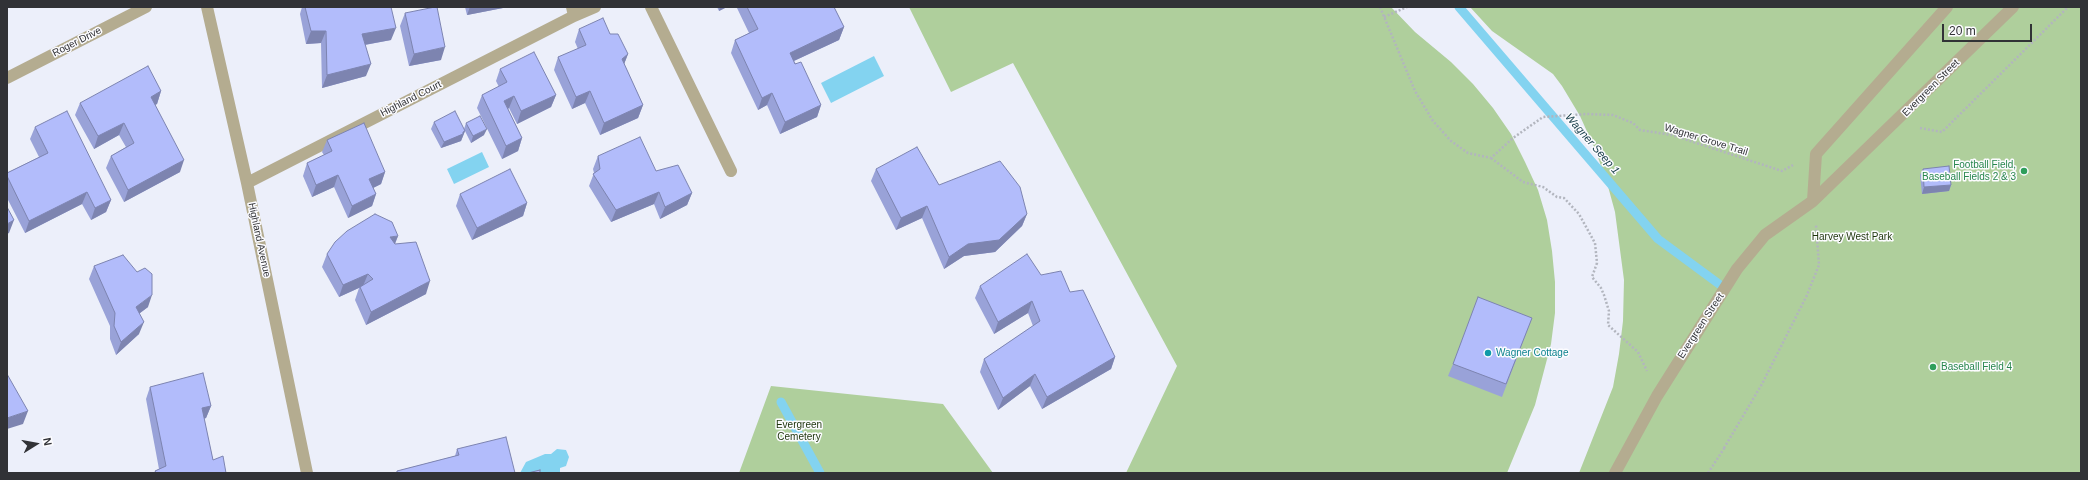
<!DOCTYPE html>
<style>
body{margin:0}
#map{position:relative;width:2088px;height:480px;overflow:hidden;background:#eceffa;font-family:Arial,sans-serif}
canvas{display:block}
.frame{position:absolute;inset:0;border:8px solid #313236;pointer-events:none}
.north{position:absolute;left:16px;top:424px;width:40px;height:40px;-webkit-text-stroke:3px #fcfcff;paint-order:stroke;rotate:79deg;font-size:11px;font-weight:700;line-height:16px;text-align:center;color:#313236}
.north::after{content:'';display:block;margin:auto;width:14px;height:18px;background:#313236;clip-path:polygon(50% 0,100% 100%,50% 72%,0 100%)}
.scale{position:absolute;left:1942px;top:24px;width:90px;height:18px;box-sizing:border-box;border:2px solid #313236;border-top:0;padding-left:5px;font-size:12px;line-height:14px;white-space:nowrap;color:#313236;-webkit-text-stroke:3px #fcfcff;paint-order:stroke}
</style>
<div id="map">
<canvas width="2088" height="480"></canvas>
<div class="frame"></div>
<div class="north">N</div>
<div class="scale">20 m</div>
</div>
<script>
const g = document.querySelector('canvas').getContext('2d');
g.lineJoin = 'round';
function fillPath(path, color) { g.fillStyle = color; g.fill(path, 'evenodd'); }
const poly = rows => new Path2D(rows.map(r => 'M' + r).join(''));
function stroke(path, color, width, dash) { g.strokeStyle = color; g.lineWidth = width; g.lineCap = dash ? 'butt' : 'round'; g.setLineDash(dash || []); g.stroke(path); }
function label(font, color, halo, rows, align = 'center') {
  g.font = font + ' Arial,sans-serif'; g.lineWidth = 3; g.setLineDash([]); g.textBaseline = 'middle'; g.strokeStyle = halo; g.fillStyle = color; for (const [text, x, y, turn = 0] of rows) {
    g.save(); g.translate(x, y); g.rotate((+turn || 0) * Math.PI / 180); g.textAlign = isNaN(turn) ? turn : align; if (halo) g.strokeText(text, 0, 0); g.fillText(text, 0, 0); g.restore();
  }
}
const green = poly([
 [909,7,1391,7,1415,32,1451,62,1473,84,1493,108,1511,134,1525,162,1538,190,1547,220,1552,251,1555,282,1555,313,1551,344,1535,405,1507,473,1126,473,1177,366,1013,63,951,92],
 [1470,7,2081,7,2081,473,1579,473,1613,387,1619,354,1623,321,1624,280,1615,212,1606,179,1594,147,1580,116,1562,86,1553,74,1492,31],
 [771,386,943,404,993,473,739,473]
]);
const water = poly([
 [874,56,884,76,831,103,821,83],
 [482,152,489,167,454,184,447,169],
 [557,449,566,450,569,457,566,466,560,468,560,473,520,473,526,462,545,454,551,454]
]);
const stream = poly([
 [1459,7,1658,239,1719,284],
 [781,402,820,473]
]);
const path = poly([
 [1380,7,1415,91,1433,121,1451,141,1468,153,1491,158,1513,138,1543,117,1587,114,1613,115,1633,123,1640,130,1672,135,1782,171,1793,165],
 [1384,17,1407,7],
 [1920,128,1942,132,2068,7],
 [1491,158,1523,182,1543,187,1557,197,1564,198,1579,214,1595,243,1597,263,1592,277,1601,288,1604,295,1609,311,1608,325,1638,352,1647,371],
 [1724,448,1762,384,1807,295,1819,265,1816,225],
 [1708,473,1725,447]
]);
const minor = poly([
 [207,7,247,183,307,473],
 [572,7,574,16,595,7],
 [651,7,731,171],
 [7,78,146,7],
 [247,183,574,16],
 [1813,201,1816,154,1947,7],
 [1615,473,1657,396,1737,269,1765,235,1813,201,2013,7]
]);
const wall = poly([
 [302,7,391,7,391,40,365,45,366,76,322,88,321,43,306,44,300,14],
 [465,7,503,7,503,8,467,15],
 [717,7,727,7,719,11],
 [738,7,834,7,844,27,839,40,794,61,821,105,817,117,780,134,767,105,758,110,731,53,735,40,749,33,737,8],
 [405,13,441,60,409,66,400,26],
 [579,29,610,34,628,54,624,64,643,105,638,118,600,135,585,103,572,109,554,70,558,57,578,49,575,42],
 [500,69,556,95,551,107,517,124,509,108,508,109,522,138,518,151,502,159,477,108,482,95,499,87,496,81],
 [161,91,157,104,155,105,180,172,124,202,106,168,111,156,126,147,119,135,94,149,75,115,80,103],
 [434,122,464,129,466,123,484,135,471,143,465,131,461,141,441,148,431,129],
 [35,127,111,200,106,212,91,220,82,204,25,233,7,198,7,173,39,157,30,139],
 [327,140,385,172,381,184,373,188,376,194,372,206,348,218,334,187,312,197,303,176,307,163,324,155,322,152],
 [598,156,656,171,692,193,687,205,660,219,654,204,611,222,589,186,594,173,593,169],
 [876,169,939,185,1027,214,1022,226,995,252,964,256,944,269,922,218,896,230,871,181],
 [1923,169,1951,185,1949,191,1922,194,1920,175],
 [460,194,527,203,523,216,472,240,456,206],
 [398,236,395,244,426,294,366,325,355,300,359,288,339,297,322,267,327,254],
 [94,266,148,307,140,313,139,334,116,355,110,339,110,326,89,279],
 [1041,275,1070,292,1115,357,1111,369,1042,409,1030,386,998,410,980,372,984,359,1033,326,1028,313,994,334,975,298,980,286],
 [1532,318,1502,397,1448,376,1453,364],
 [150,387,211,406,206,418,204,419,213,460,226,473,155,473,155,471,159,469,146,399],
 [457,449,515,473,396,473,397,471,455,456]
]);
const shadedWall = poly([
 [470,7,503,7,503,8,467,15],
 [720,7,727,7,719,11],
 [844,27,839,40,785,65,790,53],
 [396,28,391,40,358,46,362,34],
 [311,31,326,31,321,43,306,44],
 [445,47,441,60,409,66,414,54],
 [628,54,623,67,622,59],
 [371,64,366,76,322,88,327,75],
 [161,91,157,104,146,109,151,97],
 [590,91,585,103,572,109,576,97],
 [772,93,767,105,758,110,762,98],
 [556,95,551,107,517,124,521,111],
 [514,96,509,108,499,114,504,101],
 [643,105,638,118,600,135,604,123],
 [821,105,817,117,780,134,785,122],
 [124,123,119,135,94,149,98,136],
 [487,129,484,135,471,143,473,136],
 [465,131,461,141,441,148,444,142],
 [522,138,518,151,502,159,506,146],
 [184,160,180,172,124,202,128,190],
 [385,172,381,184,365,192,369,179],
 [338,175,334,187,312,197,316,185],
 [1951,185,1949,191,1922,194,1924,187],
 [87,192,82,204,25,233,29,221],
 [659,192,654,204,611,222,616,210],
 [692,193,687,205,660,219,665,207],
 [376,194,372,206,348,218,352,206],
 [111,200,106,212,91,220,95,208],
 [527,203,523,216,472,240,477,228],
 [927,206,922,218,896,230,901,218],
 [1027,214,1022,226,995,252,964,256,944,269,949,257,968,244],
 [14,220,9,233,7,234,7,224],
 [398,236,393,248,390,237],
 [368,274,363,286,339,297,343,285],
 [430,281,426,294,366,325,371,312],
 [152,295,148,307,132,319,136,307],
 [1032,301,1028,313,994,334,998,322],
 [144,322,139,334,116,355,121,342],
 [1115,357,1111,369,1042,409,1047,397],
 [1035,374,1030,386,998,410,1003,398],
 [211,406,206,418,197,420,202,408],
 [28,411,23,424,7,429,7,418]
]);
const building = poly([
 [305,7,391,7,396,28,362,34,371,64,327,75,326,31,311,31,305,7],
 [435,7,437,7,445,47,414,54,405,13,435,7],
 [747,7,834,7,844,27,790,53,795,64,801,62,821,105,785,122,772,93,762,98,735,40,758,29,747,7],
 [603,18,610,34,618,34,628,54,622,59,643,105,604,123,590,91,576,97,558,57,586,45,579,29,603,18],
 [534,52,556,95,521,111,514,96,504,101,522,138,506,146,482,95,507,82,500,69,534,52],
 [148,66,161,91,151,97,184,160,128,190,111,156,134,143,124,123,98,136,80,103,148,66],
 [67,111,111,200,95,208,87,192,29,221,7,176,7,173,48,153,35,127,67,111],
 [455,111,465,131,463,132,463,134,444,142,434,122,455,111],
 [480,116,487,129,473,136,466,123,480,116],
 [364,123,385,172,369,179,376,194,352,206,338,175,316,185,307,163,332,151,327,140,364,123],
 [640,137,656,171,678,165,692,193,665,207,659,192,616,210,593,174,600,169,598,156,640,137],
 [917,147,939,185,1000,161,1020,187,1027,214,999,240,968,244,949,257,927,206,901,218,876,169,917,147],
 [1949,166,1951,185,1924,187,1923,169,1949,166],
 [510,169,527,203,477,228,460,194,510,169],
 [7,207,14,220,7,224,7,207],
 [375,214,392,222,398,236,390,237,395,244,416,242,430,281,371,312,360,287,373,279,368,274,343,285,327,254,335,242,347,231,375,214],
 [1027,254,1041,275,1061,271,1070,292,1083,290,1115,357,1047,397,1035,374,1003,398,984,359,1040,321,1032,301,998,322,980,286,1027,254],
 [123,255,137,272,145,268,152,274,152,295,136,307,144,322,121,342,114,326,115,313,94,266,123,255],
 [1478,297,1532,318,1506,384,1453,364,1478,297],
 [203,373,211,406,202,408,213,460,223,456,226,473,156,473,155,471,166,466,150,387,203,373],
 [7,374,28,411,7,418,7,374],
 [506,437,515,473,397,473,397,471,459,455,457,449,506,437],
 [540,470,540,473,528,473,540,470]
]);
const markers = [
 [2024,171,4,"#2e9e5b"],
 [1488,353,4,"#0f9aa8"],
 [1933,367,4,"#2e9e5b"]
];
const streetNames = [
 ["Roger Drive",77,42,-27],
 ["Evergreen Street",1931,88,-45],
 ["Highland Court",411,99,-27],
 ["Wagner Grove Trail",1706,140,17],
 ["Highland Avenue",259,240,78],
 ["Evergreen Street",1701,326,-57]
];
const leisureNames = [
 ["Football Field,",2016,165],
 ["Baseball Fields 2 & 3",2016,177],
 ["Baseball Field 4",1941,367,"left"]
];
const parkNames = [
 ["Harvey West Park",1852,237],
 ["Evergreen",799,425],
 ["Cemetery",799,437]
];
const cultureNames = [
 ["Wagner Cottage",1496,353]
];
const waterNames = [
 ["Wagner Seep 1",1592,144,49]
];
fillPath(green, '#afcf9c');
fillPath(water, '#83d3f0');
stroke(stream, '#83d3f0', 9);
stroke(path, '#b2b5be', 2.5, [2, 2]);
stroke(minor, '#b4ac90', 12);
fillPath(wall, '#99a2d8');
fillPath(shadedWall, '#7d84b0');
fillPath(building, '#b2bcfb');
stroke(building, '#7d84b0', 1);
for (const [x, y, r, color] of markers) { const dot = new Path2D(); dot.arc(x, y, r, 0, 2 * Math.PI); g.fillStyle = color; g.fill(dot); stroke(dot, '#fcfcff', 1.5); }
label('10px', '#313236', '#fcfcff', streetNames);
label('10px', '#27864d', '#fcfcff', leisureNames, 'right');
label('10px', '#1c330a', '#fcfcff', parkNames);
label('10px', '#0d838f', '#fcfcff', cultureNames, 'left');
label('italic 11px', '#153b47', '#fcfcff', waterNames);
</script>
